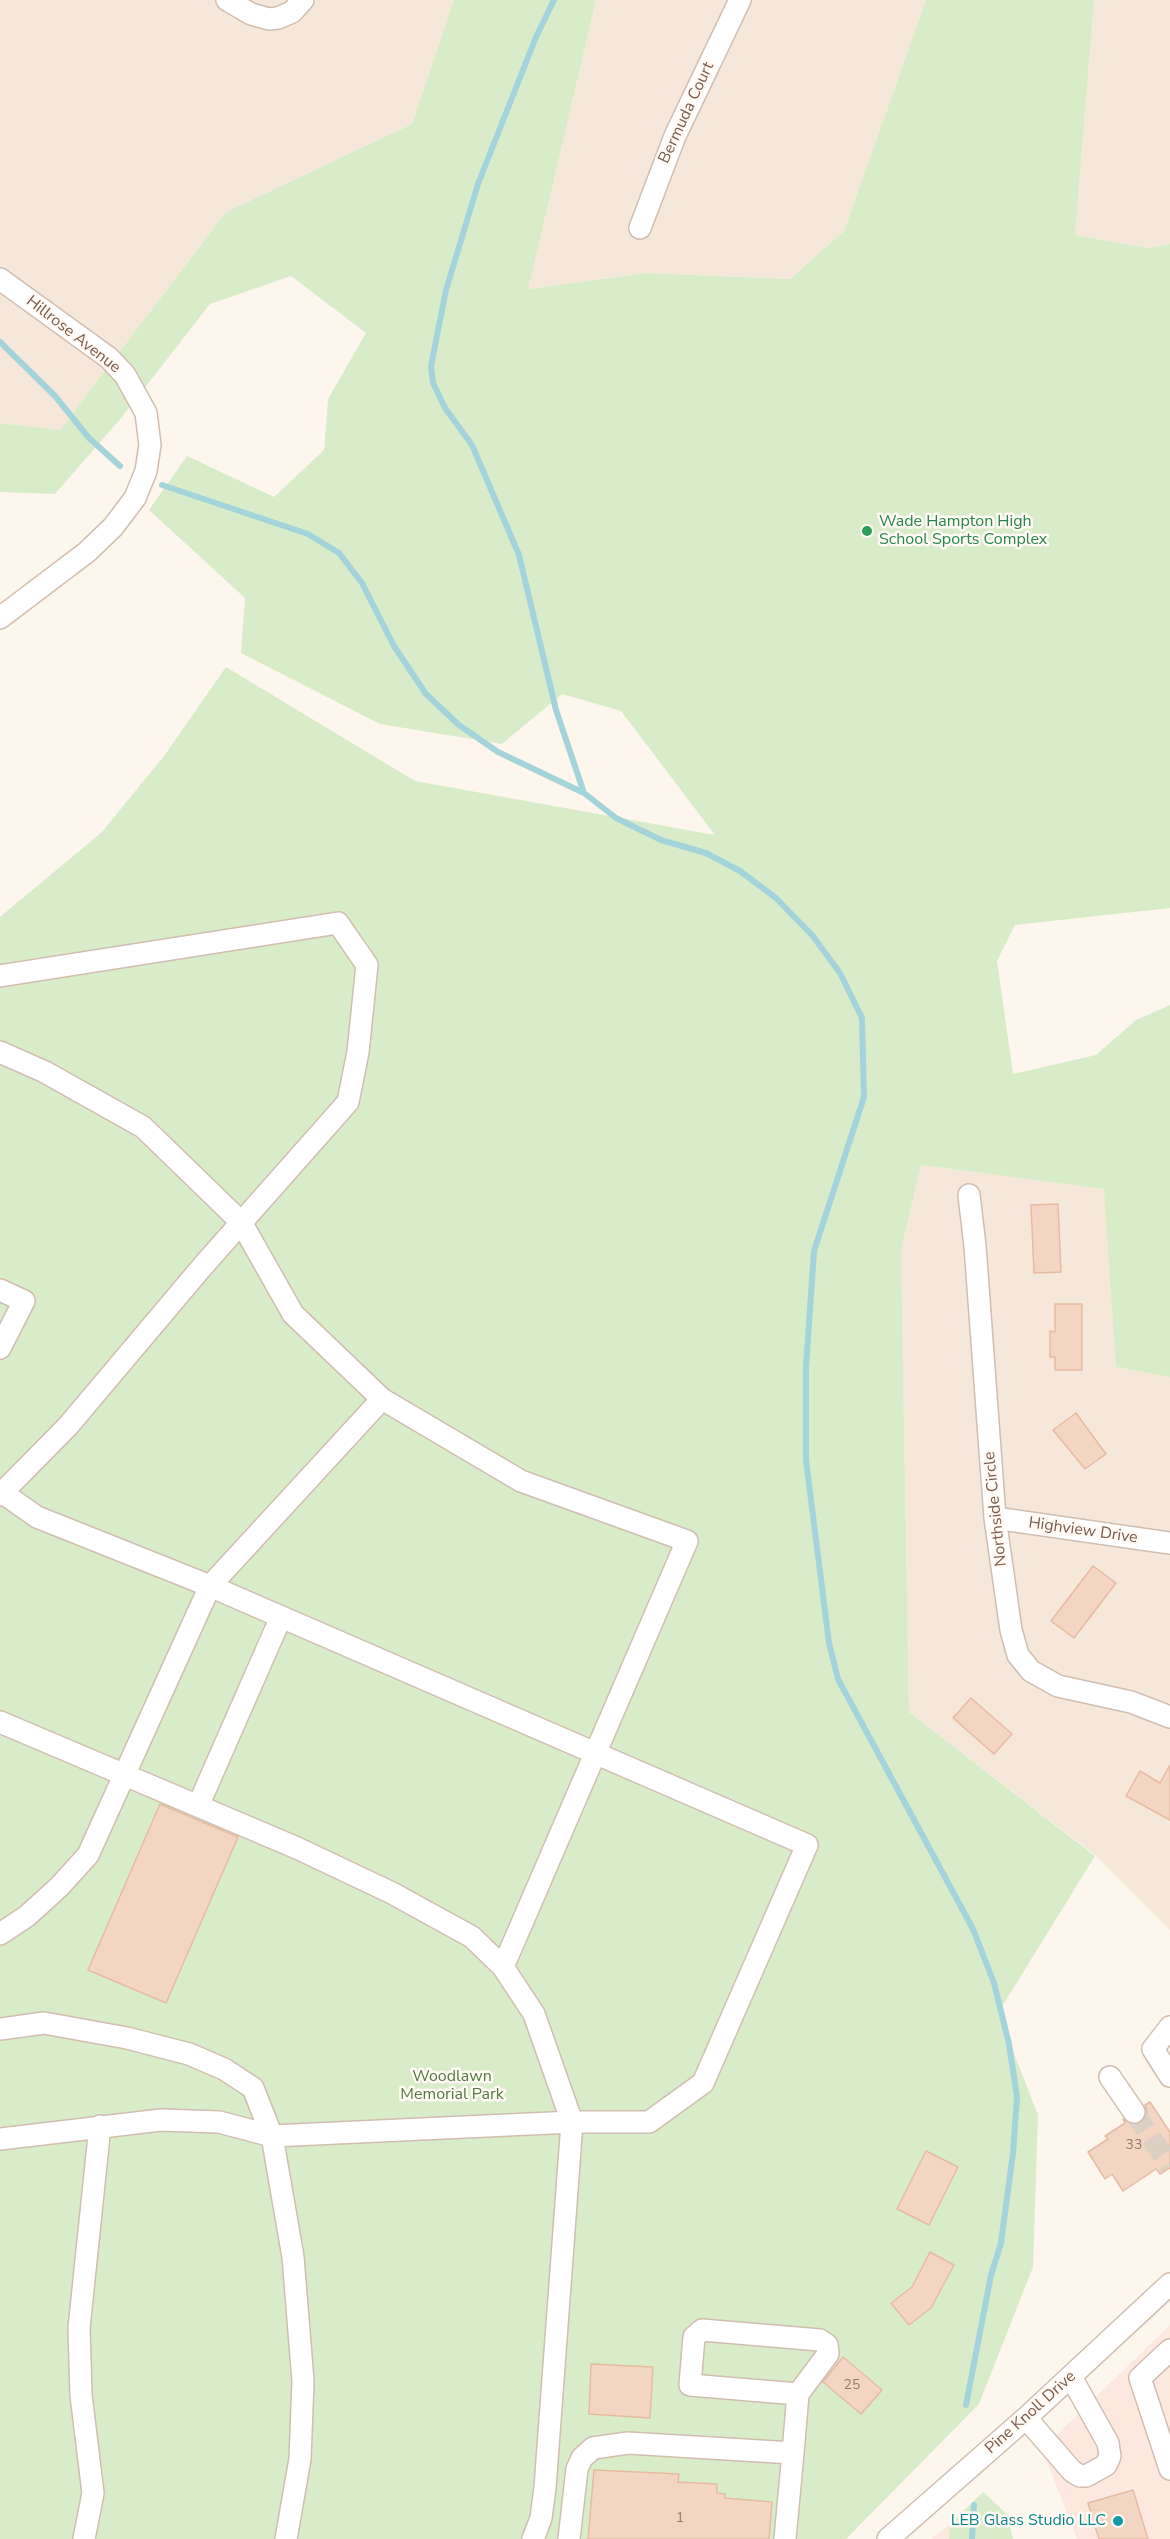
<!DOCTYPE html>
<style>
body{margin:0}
canvas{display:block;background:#fdf6ec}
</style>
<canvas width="1170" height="2539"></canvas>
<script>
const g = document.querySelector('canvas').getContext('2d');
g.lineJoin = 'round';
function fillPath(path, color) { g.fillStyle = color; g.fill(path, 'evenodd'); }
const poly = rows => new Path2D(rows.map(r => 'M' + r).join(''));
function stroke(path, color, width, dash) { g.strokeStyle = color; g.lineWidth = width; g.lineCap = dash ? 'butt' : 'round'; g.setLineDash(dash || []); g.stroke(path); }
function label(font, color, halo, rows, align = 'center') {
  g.font = font + ' "Nunito Sans",sans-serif'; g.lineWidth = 5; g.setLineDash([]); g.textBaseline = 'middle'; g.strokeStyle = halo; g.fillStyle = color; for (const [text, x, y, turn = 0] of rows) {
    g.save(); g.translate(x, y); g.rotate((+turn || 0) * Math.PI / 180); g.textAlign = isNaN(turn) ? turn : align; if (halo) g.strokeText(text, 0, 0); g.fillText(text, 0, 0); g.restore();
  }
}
const residential = poly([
 [0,0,454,0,412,124,226,212,60,430,0,423],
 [596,0,926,0,844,231,790,279,646,273,527,289],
 [1094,0,1170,0,1170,244,1149,248,1075,235],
 [921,1165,1105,1189,1116,1367,1170,1377,1170,1930,1095,1855,909,1712,901,1250]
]);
const commercial = poly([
 [1170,2325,1170,2539,1077,2539,1042,2449],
 [950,2524,949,2539,931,2539]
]);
const green = poly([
 [454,0,596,0,528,289,646,273,790,279,844,231,926,0,1094,0,1075,235,1149,248,1170,244,1170,908,1015,925,997,961,1013,1074,1096,1055,1136,1020,1170,1005,1170,1377,1116,1367,1104,1189,921,1165,901,1250,909,1712,1095,1856,998,2013,1038,2115,1033,2267,979,2404,846,2539,0,2539,0,917,101,833,164,756,226,667,415,781,715,835,621,711,562,694,502,744,380,724,241,653,245,598,149,510,187,456,274,497,324,450,328,399,366,333,291,276,210,304,122,417,55,494,0,492,0,423,60,430,226,212,412,124],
 [983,2492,1007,2514,1013,2539,949,2539,950,2524]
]);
const stream = poly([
 [554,0,536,37,478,184,446,290,431,366,433,383,445,408,472,445,519,555,556,710,584,793],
 [0,342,55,396,89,438,120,466],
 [162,485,308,534,339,553,362,583,394,646,426,694,459,725,498,752,584,793,616,818,661,840,706,853,740,871,776,898,812,935,840,973,862,1018,864,1097,814,1251,806,1367,806,1460,829,1643,838,1679,973,1929,994,1983,1009,2044,1017,2097,1013,2153,1001,2243,991,2275,966,2405],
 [972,2539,974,2505]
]);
const building = poly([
 [1058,1204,1061,1272,1034,1273,1031,1205,1058,1204],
 [1055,1304,1082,1304,1082,1370,1055,1370,1055,1357,1050,1357,1050,1331,1055,1332,1055,1304],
 [1076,1413,1106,1454,1085,1469,1053,1430,1076,1413],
 [1093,1566,1116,1583,1074,1638,1051,1621,1093,1566],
 [971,1698,1012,1734,994,1754,953,1718,971,1698],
 [1170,1765,1170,1820,1126,1796,1140,1771,1160,1783,1170,1765],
 [160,1804,238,1837,166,2003,88,1970,160,1804],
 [1150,2102,1170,2132,1170,2168,1160,2174,1156,2169,1123,2191,1112,2174,1105,2179,1088,2152,1108,2139,1105,2136,1125,2123,1123,2119,1134,2125,1142,2122,1147,2112,1145,2105,1150,2102],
 [926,2151,958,2167,929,2225,897,2209,926,2151],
 [930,2252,954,2265,931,2308,909,2325,891,2303,912,2287,930,2252],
 [843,2357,882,2390,861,2414,823,2382,843,2357],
 [591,2364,653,2367,650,2418,589,2414,591,2364],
 [594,2470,679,2474,678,2482,717,2484,717,2493,725,2494,725,2498,772,2502,769,2539,588,2539,594,2470],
 [1133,2490,1148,2539,1099,2539,1088,2503,1133,2490]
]);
const minorTunnel = poly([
 [1134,2112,1170,2166]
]);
const minor = poly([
 [227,0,251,14,269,19,278,18,292,12,303,0],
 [640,228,675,136,740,0],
 [0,279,109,358,125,375,146,413,150,445,146,471,135,498,113,527,87,552,0,618],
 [0,976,338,923,367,965,358,1052,348,1102,202,1267,68,1426,0,1495],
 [0,1052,45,1072,143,1127,241,1222,293,1314,382,1399,521,1481,687,1541,503,1967],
 [969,1195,975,1246,995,1518,1011,1630,1018,1655,1031,1671,1058,1686,1131,1702,1170,1717],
 [0,1290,24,1301,0,1348],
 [0,1491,37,1517,210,1586,807,1845,703,2083,649,2122,572,2122,272,2136,219,2122,161,2120,0,2139],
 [995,1518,1170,1543],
 [0,1722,297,1848,392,1893,472,1937,503,1967,534,2014,572,2122,545,2488,541,2518,533,2539],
 [198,1806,281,1617],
 [0,1934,27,1916,59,1887,88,1855,210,1586,382,1399],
 [1170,2027,1153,2049,1170,2076],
 [0,2029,44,2023,127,2038,189,2054,224,2069,253,2088,272,2136,293,2257,303,2381,300,2459,286,2539],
 [1110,2077,1134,2112],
 [1170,2350,1140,2378,1170,2469],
 [1026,2418,1072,2471,1080,2476,1086,2476,1106,2465,1110,2456,1108,2443,1071,2377],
 [793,2453,798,2394,828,2354,827,2345,820,2340,702,2330,694,2337,690,2385,798,2394],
 [84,2539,93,2493,81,2395,79,2328,100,2126],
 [569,2539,577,2469,582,2458,593,2448,628,2443,793,2453,785,2539],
 [888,2539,1026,2418,1170,2284]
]);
const markers = [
 [867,531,6,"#2e9e5b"],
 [1118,2521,6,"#0f9aa8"]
];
const numberNames = [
 ["33",1134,2146],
 ["25",852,2386],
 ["1",680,2519]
];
const streetNames = [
 ["Bermuda Court",687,113,-65],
 ["Hillrose Avenue",73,335,38],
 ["Northside Circle",996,1509,-96],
 ["Highview Drive",1083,1531,8],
 ["Pine Knoll Drive",1031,2413,-42]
];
const leisureNames = [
 ["Wade Hampton High",879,522],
 ["School Sports Complex",879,540]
];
const parkNames = [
 ["Woodlawn",452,2077],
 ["Memorial Park",452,2095]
];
const cultureNames = [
 ["LEB Glass Studio LLC",1106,2521]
];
fillPath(residential, '#f5e8da');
fillPath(commercial, '#fde8e0');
fillPath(green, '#d8ecc9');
stroke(stream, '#a5d3da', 6);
fillPath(building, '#f3d5c3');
stroke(building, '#e6bba3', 1.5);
stroke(minorTunnel, '#dcd0c4', 21, [21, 10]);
stroke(minor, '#d1beb0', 24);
stroke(minor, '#fff', 21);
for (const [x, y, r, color] of markers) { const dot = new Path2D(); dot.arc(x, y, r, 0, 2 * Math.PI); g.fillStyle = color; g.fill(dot); stroke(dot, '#fffaf3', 2); }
label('14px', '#987a6a', null, numberNames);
label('16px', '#7a5c4d', '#fffaf3', streetNames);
label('16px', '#27864d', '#fffaf3', leisureNames, 'left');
label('16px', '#537a41', '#fffaf3', parkNames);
label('16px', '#0d838f', '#fffaf3', cultureNames, 'right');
</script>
